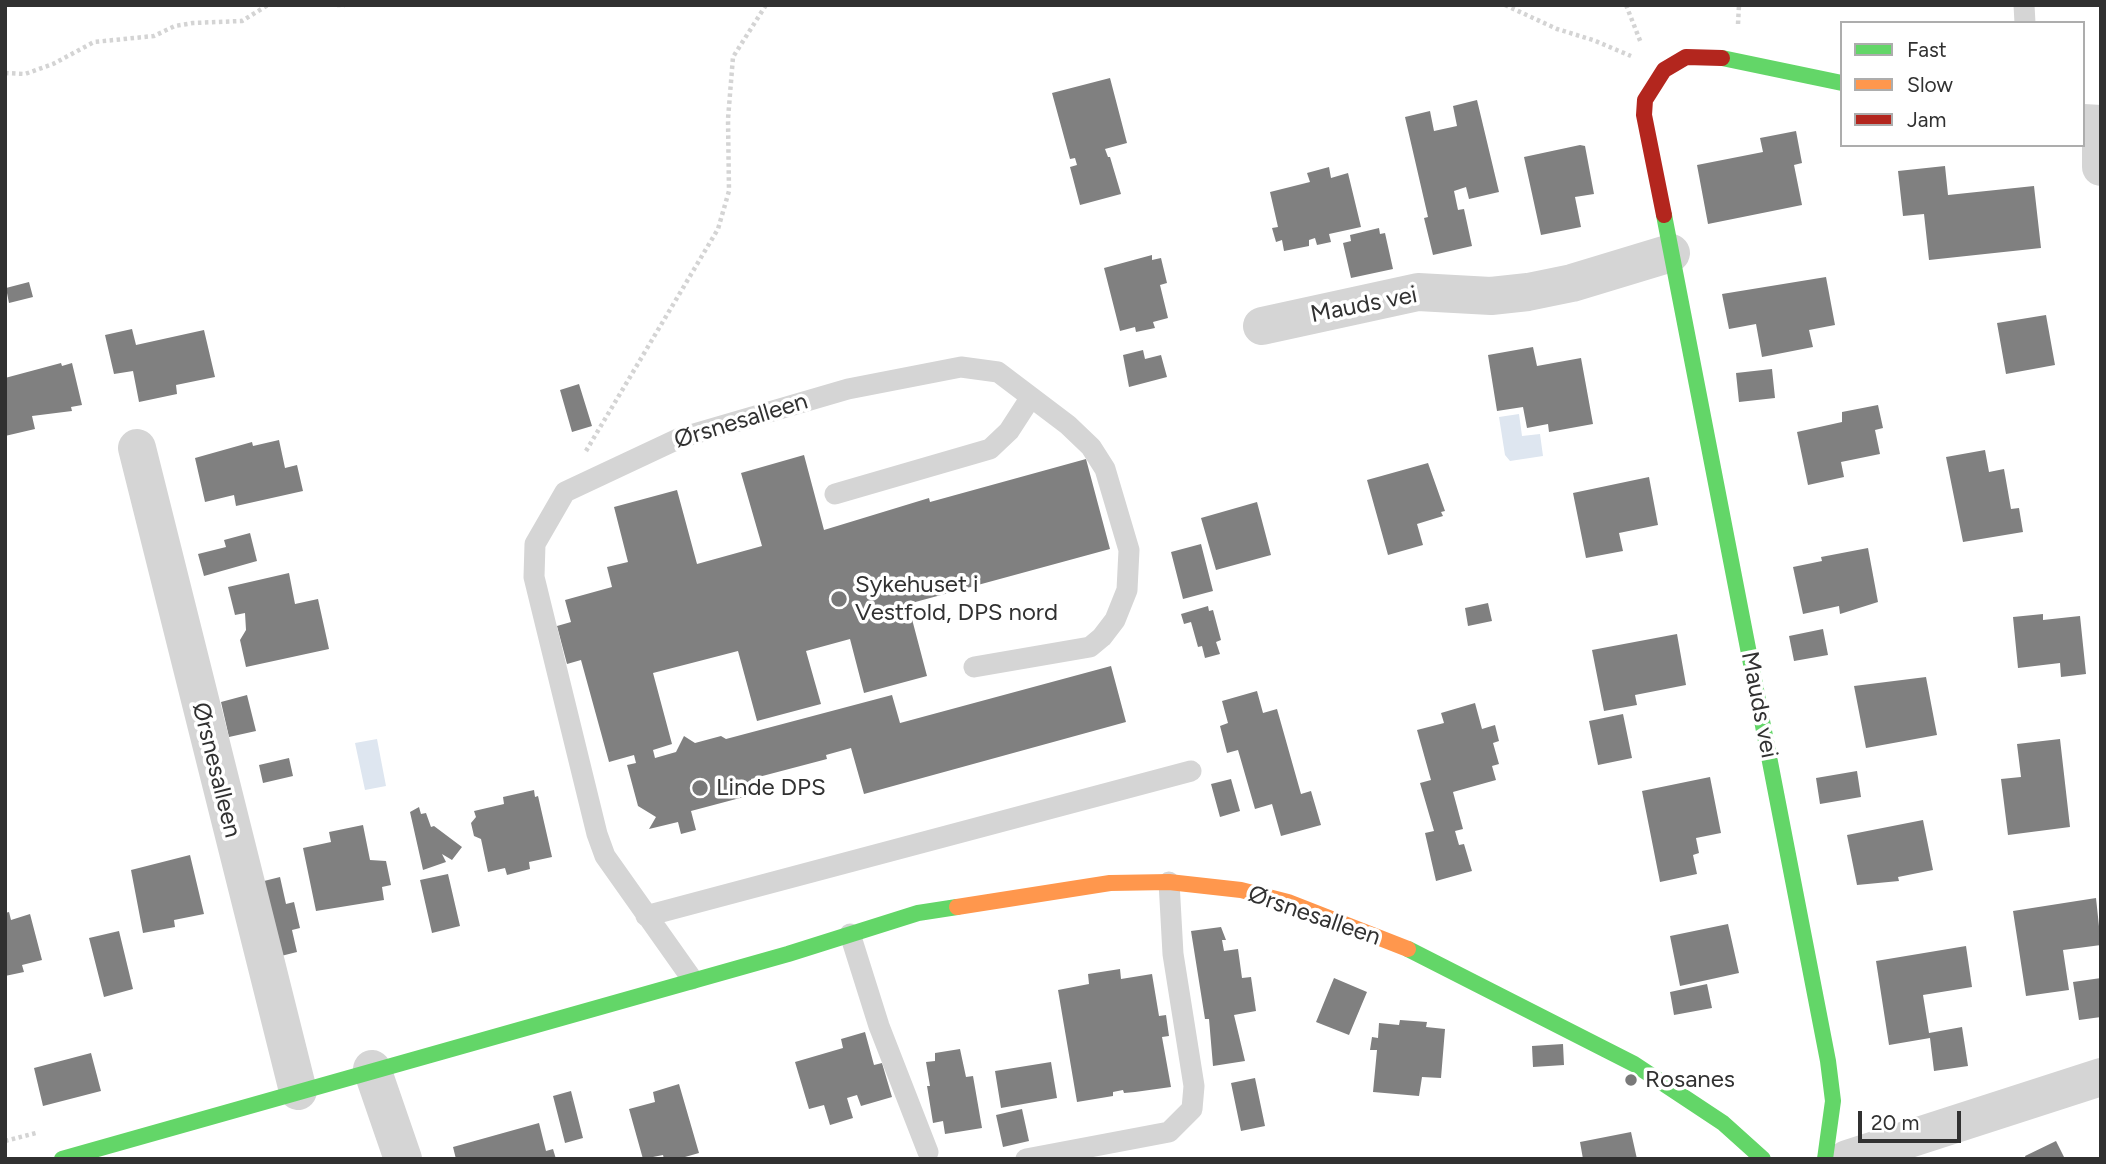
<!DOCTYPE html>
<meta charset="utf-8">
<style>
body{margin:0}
#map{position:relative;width:2106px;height:1164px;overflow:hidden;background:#fff;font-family:Figtree,sans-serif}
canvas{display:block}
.frame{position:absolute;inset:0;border:7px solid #313131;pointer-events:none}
.legend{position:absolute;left:1840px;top:21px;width:245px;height:126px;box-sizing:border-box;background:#fff;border:2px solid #adadad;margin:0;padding:9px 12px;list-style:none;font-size:21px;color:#313131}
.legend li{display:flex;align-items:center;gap:14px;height:35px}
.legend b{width:35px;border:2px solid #adadad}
.scale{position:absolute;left:1858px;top:1111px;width:103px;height:32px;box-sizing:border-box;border:4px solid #313131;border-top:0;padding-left:9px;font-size:21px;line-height:24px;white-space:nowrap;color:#313131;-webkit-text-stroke:5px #fff;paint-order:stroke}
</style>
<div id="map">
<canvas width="2106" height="1164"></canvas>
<div class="frame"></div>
<ul class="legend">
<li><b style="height:9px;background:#63d668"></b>Fast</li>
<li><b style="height:9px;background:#ff974d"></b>Slow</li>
<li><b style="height:9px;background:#b3261e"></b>Jam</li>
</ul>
<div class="scale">20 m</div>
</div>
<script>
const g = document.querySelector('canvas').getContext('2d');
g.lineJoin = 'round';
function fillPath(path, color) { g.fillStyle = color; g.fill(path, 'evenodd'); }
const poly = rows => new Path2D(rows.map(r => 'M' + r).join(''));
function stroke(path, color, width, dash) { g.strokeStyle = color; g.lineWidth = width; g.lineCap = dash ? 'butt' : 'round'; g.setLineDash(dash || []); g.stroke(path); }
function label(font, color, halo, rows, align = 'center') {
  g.font = font + ' Figtree,sans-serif'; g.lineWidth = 7; g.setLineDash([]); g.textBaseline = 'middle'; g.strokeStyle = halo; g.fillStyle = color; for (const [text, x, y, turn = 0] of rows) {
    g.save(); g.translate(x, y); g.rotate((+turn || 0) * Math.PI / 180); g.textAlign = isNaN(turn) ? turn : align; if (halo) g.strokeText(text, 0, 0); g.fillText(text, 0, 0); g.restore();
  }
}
const water = poly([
 [1519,414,1522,436,1540,434,1543,456,1510,461,1505,455,1499,417],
 [377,739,386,786,365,790,355,743]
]);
const building = poly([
 [1110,78,1127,143,1105,149,1108,157,1110,157,1121,194,1080,205,1070,167,1077,165,1075,158,1070,159,1052,93],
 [1477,100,1499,192,1469,199,1466,187,1454,191,1458,210,1464,209,1472,246,1433,255,1424,218,1428,217,1405,117,1430,111,1434,131,1457,126,1453,106],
 [1796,131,1802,163,1794,165,1802,205,1708,224,1697,165,1763,152,1760,138],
 [1580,145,1585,146,1594,194,1575,197,1581,227,1541,235,1524,157],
 [1945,166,1948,195,2034,186,2041,248,1929,260,1924,214,1903,216,1898,171],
 [1329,167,1331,178,1348,173,1361,227,1329,234,1331,242,1317,245,1315,238,1309,240,1309,246,1284,251,1282,240,1276,242,1272,228,1278,227,1270,192,1310,182,1307,173],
 [1379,228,1380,234,1385,233,1393,269,1351,278,1343,243,1351,241,1350,235],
 [1152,255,1152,260,1161,258,1167,283,1160,285,1168,318,1153,322,1155,328,1136,332,1135,327,1120,331,1104,268],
 [1826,277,1835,325,1809,330,1813,347,1762,357,1756,324,1729,329,1722,294],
 [29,282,33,297,9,303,6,288],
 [2046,315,2055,365,2006,374,1997,323],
 [132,329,136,345,204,330,215,377,176,385,177,394,139,402,133,371,114,374,105,335],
 [1533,347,1537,366,1581,358,1593,424,1549,432,1548,424,1527,428,1523,407,1497,411,1488,355],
 [1143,350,1145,359,1161,355,1167,377,1129,387,1123,355],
 [61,363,62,366,72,363,82,405,71,407,72,411,32,416,35,429,5,436,5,378],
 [1772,369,1775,398,1739,402,1736,373],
 [579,384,592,426,572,432,560,390],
 [1878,405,1883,428,1875,430,1880,454,1841,462,1844,477,1808,485,1797,432,1842,422,1842,412],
 [279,440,285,468,297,465,303,491,236,506,234,495,205,502,195,458,252,442,253,446],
 [1985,450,1989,472,2004,469,2011,509,2019,508,2023,532,1963,542,1946,457],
 [804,455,824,530,929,498,930,502,1086,459,1110,549,908,604,927,676,864,693,850,639,806,651,821,704,757,721,738,651,653,673,672,744,653,750,655,758,676,752,684,736,695,743,721,736,726,739,892,695,900,723,1111,666,1126,722,864,794,851,748,826,755,827,759,751,779,755,794,691,811,696,830,681,834,678,822,649,829,656,817,638,806,627,765,636,763,634,755,609,762,581,660,567,664,557,626,571,622,565,600,612,587,607,567,628,562,614,507,677,490,697,564,762,546,741,473],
 [1428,463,1445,511,1441,512,1443,516,1417,524,1423,545,1388,555,1367,480],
 [1649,477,1658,525,1619,533,1623,551,1586,558,1573,493],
 [1257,502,1271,555,1216,570,1201,518],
 [250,533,257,561,204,576,198,554,226,547,224,540],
 [1201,544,1213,591,1183,599,1171,552],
 [1868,548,1878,602,1840,614,1839,606,1803,614,1793,567,1822,561,1821,557],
 [289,573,295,604,318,599,329,649,246,667,240,640,246,630,245,613,235,615,228,587],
 [1488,603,1492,621,1468,626,1465,608],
 [1208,606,1209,611,1213,610,1221,640,1216,642,1220,654,1205,658,1202,646,1198,647,1191,622,1184,624,1181,614],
 [2043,614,2043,620,2080,616,2086,674,2061,677,2060,663,2018,668,2013,617],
 [1823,629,1828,655,1794,661,1789,636],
 [1677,634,1686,685,1635,695,1637,705,1604,711,1592,650],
 [1926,677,1937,735,1866,748,1854,686],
 [1257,691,1263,713,1277,709,1301,794,1311,791,1321,825,1281,836,1272,804,1255,809,1238,750,1227,753,1220,726,1228,723,1222,701],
 [247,695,256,731,229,737,221,702],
 [1475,703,1482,729,1495,725,1499,741,1493,743,1499,764,1492,766,1496,780,1453,792,1463,829,1455,831,1459,845,1464,844,1472,871,1436,881,1425,833,1434,831,1420,783,1431,780,1417,730,1444,723,1441,713],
 [1623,714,1632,758,1598,765,1589,721],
 [2060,739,2070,827,2008,835,2001,779,2021,777,2017,744],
 [289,758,293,776,263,783,259,765],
 [1857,771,1861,797,1820,804,1816,778],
 [1710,777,1721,833,1696,838,1699,853,1693,855,1697,874,1660,882,1642,791],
 [1231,779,1240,811,1220,817,1211,784],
 [534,790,535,797,538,796,552,857,529,862,530,869,507,875,505,868,488,872,481,839,474,836,471,823,476,817,474,811,504,804,503,797],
 [419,807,421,814,426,813,431,827,434,826,462,847,452,860,442,854,446,862,423,870,410,812],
 [1923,820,1933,870,1898,877,1899,881,1857,885,1847,835],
 [363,825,370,860,386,861,391,885,382,887,384,900,316,911,303,848,331,842,329,832],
 [190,855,204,914,174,920,175,927,143,933,131,870],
 [448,874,460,926,432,933,420,880],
 [280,877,286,904,294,902,300,928,292,930,297,952,273,958,256,883],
 [2096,898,2101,945,2063,950,2069,990,2026,996,2013,911],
 [9,912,11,920,30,914,42,960,22,965,24,972,5,976,5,913],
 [1728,924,1739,973,1680,986,1670,936],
 [1221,927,1226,940,1222,940,1224,951,1238,949,1242,978,1251,977,1256,1011,1234,1015,1245,1061,1213,1066,1209,1019,1205,1019,1191,931],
 [119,931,133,989,104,997,89,938],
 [1966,946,1972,987,1923,995,1929,1033,1962,1027,1968,1066,1934,1071,1930,1038,1889,1045,1876,961],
 [1120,969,1121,979,1152,974,1159,1016,1166,1015,1169,1036,1162,1037,1171,1087,1135,1092,1124,1093,1123,1090,1113,1092,1113,1096,1077,1102,1058,990,1089,984,1088,974],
 [1334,978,1367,992,1349,1035,1316,1022],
 [2101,978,2101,1017,2079,1020,2073,982],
 [1707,984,1712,1008,1674,1015,1670,992],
 [1400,1020,1427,1022,1426,1027,1445,1029,1441,1078,1422,1077,1419,1096,1373,1092,1377,1050,1370,1050,1372,1037,1378,1038,1379,1023,1399,1025],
 [865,1032,874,1065,882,1063,892,1097,861,1106,857,1095,847,1098,853,1118,830,1125,824,1105,809,1109,795,1062,843,1048,841,1039],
 [1563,1044,1564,1065,1533,1067,1532,1046],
 [960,1049,966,1077,973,1076,982,1128,945,1134,943,1121,933,1123,927,1086,930,1086,926,1062,935,1061,935,1053],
 [91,1053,101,1091,43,1106,34,1068],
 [1051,1062,1057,1098,1001,1108,995,1071],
 [1255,1078,1265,1126,1241,1131,1231,1083],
 [679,1084,699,1153,678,1159,664,1159,663,1155,643,1159,629,1109,655,1102,653,1092],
 [571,1091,583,1138,565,1143,553,1096],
 [1022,1109,1029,1141,1003,1147,996,1115],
 [539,1123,546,1151,553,1149,556,1159,456,1159,453,1147],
 [1631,1132,1637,1159,1583,1159,1580,1142],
 [2056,1141,2065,1159,2026,1159,2025,1156]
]);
const path = poly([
 [337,5,345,5],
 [1505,5,1557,29,1593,40,1631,56],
 [1626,5,1641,43],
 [1738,24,1739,5],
 [5,73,25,74,53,64,94,42,154,36,175,26,193,23,242,21,268,5],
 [586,451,718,229,729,191,728,119,733,57,766,5],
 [5,1141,36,1133]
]);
const lane = poly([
 [2024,5,2025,23],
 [835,494,990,449,1009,431,1031,397],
 [646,916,1191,771],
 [850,934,879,1026,928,1152],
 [692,979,605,856,597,834,534,577,535,544,565,492,680,438,848,389,961,367,998,372,1068,425,1091,447,1105,469,1129,550,1127,590,1115,620,1102,637,1090,647,974,667],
 [1026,1159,1169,1132,1192,1109,1194,1086,1173,954,1169,882]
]);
const street = poly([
 [2083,123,2101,124,2101,167],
 [1262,326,1418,292,1491,296,1528,292,1572,283,1671,253],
 [137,448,298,1091],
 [372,1069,403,1159],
 [1847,1159,2101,1077]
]);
const fast = poly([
 [1722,58,1842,83],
 [1664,215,1828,1061,1833,1101,1825,1159],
 [1408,949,1634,1064,1723,1123,1763,1159],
 [62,1159,788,954,918,913,957,907]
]);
const slow = poly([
 [957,907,1110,883,1169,882,1241,890,1288,902,1408,949]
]);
const jam = poly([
 [1664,215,1644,115,1645,100,1664,70,1686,57,1722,58]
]);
const markers = [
 [839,599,9,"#797979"],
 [700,788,9,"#797979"],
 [1631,1080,7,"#797979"]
];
const streetNames = [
 ["Mauds vei",1364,305,-11],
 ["Ørsnesalleen",741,421,-17],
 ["Mauds vei",1759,705,79],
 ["Ørsnesalleen",216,770,76],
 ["Ørsnesalleen",1314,916,19]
];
const poiNames = [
 ["Sykehuset i",855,585],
 ["Vestfold, DPS nord",855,613],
 ["Linde DPS",716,788],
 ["Rosanes",1645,1080]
];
fillPath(water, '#dee6f0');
fillPath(building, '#808080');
stroke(path, '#d4d4d4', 4.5, [3.5, 3.5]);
stroke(lane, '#d5d5d5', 21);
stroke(street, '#d5d5d5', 38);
stroke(fast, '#63d668', 16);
stroke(slow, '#ff974d', 16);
stroke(jam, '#b3261e', 16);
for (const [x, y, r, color] of markers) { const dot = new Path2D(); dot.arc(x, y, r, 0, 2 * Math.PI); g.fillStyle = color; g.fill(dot); stroke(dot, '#fff', 2.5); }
label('24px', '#313131', '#fff', streetNames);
label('24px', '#313131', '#fff', poiNames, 'left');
</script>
